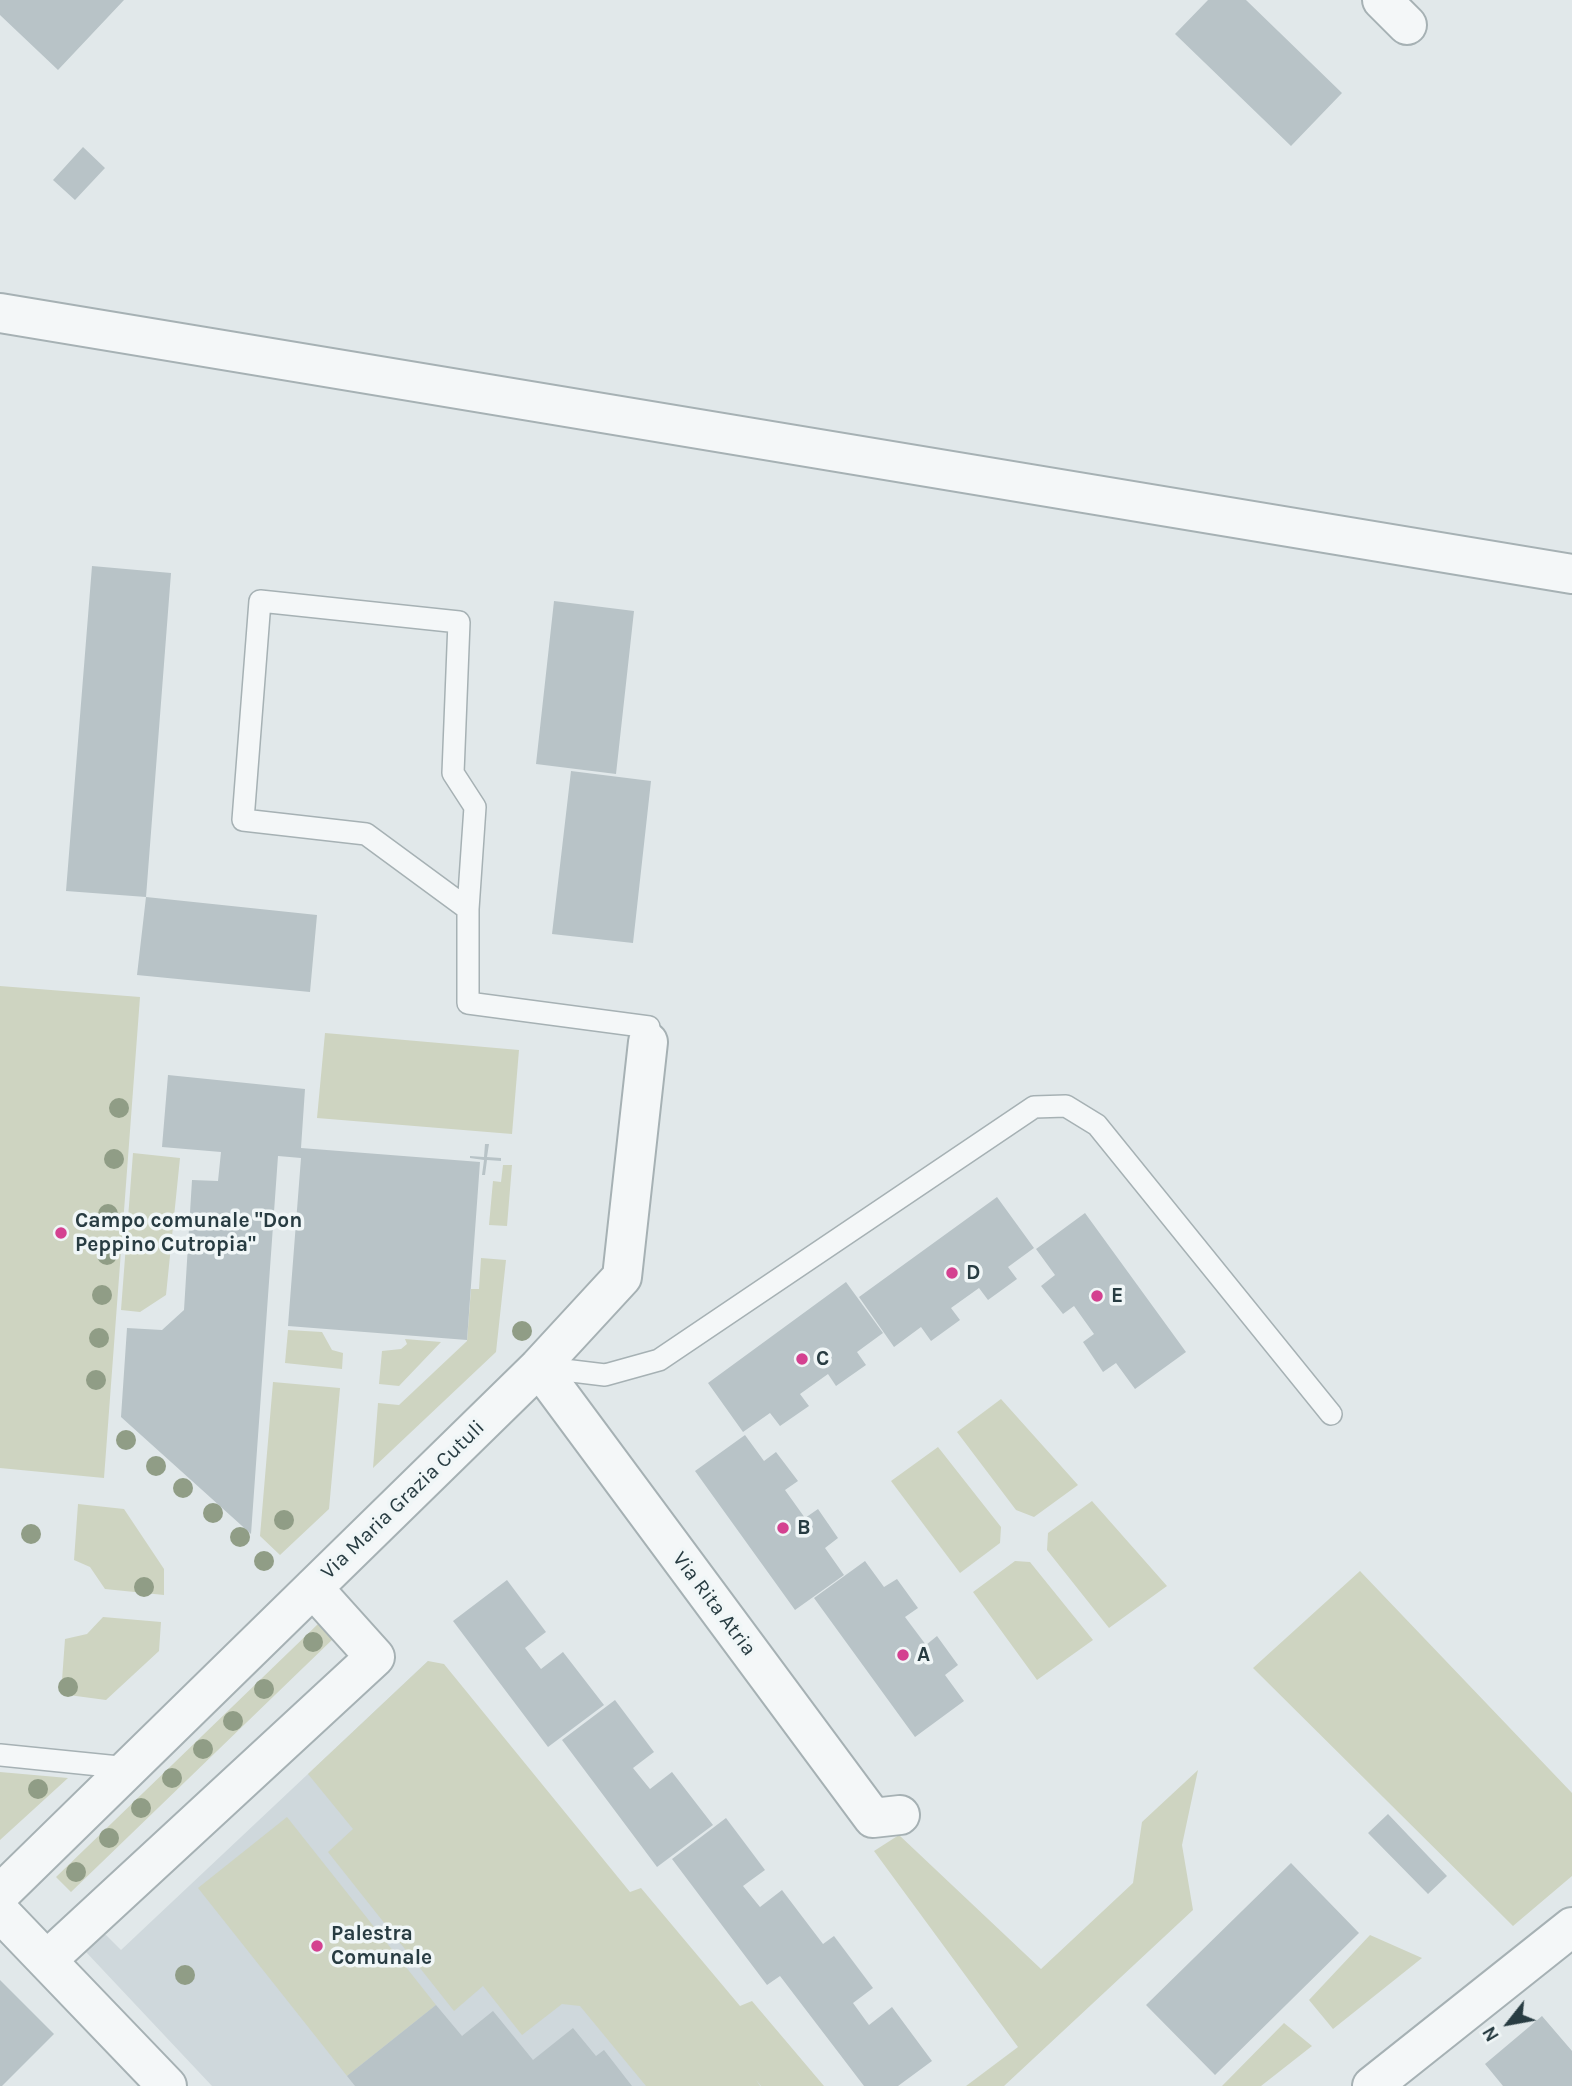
<!DOCTYPE html>
<style>
body{margin:0}
#map{position:relative;width:1572px;height:2086px;overflow:hidden;background:#e1e8ea;font-family:Karla,sans-serif}
canvas{display:block}
.north{position:absolute;left:1474px;top:1988px;width:70px;height:70px;-webkit-text-stroke:5px #f0f6f7;paint-order:stroke;rotate:239deg;font-size:19px;font-weight:700;line-height:28px;text-align:center;color:#283c42}
.north::after{content:'';display:block;margin:auto;width:24px;height:32px;background:#283c42;clip-path:polygon(50% 0,100% 100%,50% 72%,0 100%)}
</style>
<div id="map">
<canvas width="1572" height="2086"></canvas>
<div class="north">N</div>
</div>
<script>
const g = document.querySelector('canvas').getContext('2d');
g.lineJoin = 'round';
function fillPath(path, color) { g.fillStyle = color; g.fill(path, 'evenodd'); }
const poly = rows => new Path2D(rows.map(r => 'M' + r).join(''));
function stroke(path, color, width, dash) { g.strokeStyle = color; g.lineWidth = width; g.lineCap = dash ? 'butt' : 'round'; g.setLineDash(dash || []); g.stroke(path); }
function label(font, color, halo, rows, align = 'center') {
  g.font = font + ' Karla,sans-serif'; g.lineWidth = 7; g.setLineDash([]); g.textBaseline = 'middle'; g.strokeStyle = halo; g.fillStyle = color; for (const [text, x, y, turn = 0] of rows) {
    g.save(); g.translate(x, y); g.rotate((+turn || 0) * Math.PI / 180); g.textAlign = isNaN(turn) ? turn : align; if (halo) g.strokeText(text, 0, 0); g.fillText(text, 0, 0); g.restore();
  }
}
const built = poly([
 [428,1661,761,2086,212,2086,86,1952,88,1945,99,1936,106,1935,121,1950]
]);
const green = poly([
 [0,986,140,997,104,1478,0,1468],
 [325,1033,519,1050,512,1134,317,1118],
 [133,1153,180,1158,166,1295,140,1312,121,1310],
 [503,1165,512,1165,507,1226,489,1225,493,1181,501,1182],
 [481,1258,506,1260,496,1352,373,1468,378,1403,399,1405,467,1341,471,1289,479,1289],
 [288,1330,322,1332,332,1350,343,1353,342,1369,285,1363],
 [405,1339,441,1342,399,1386,379,1384,382,1351,401,1349,407,1344],
 [273,1382,340,1388,329,1509,280,1555,260,1536],
 [1001,1399,1078,1485,1034,1517,1016,1510,957,1432],
 [938,1447,1001,1527,1000,1543,960,1573,891,1481],
 [1092,1501,1167,1586,1109,1628,1047,1550,1048,1533],
 [78,1504,124,1509,164,1569,164,1595,105,1589,90,1567,74,1560],
 [1015,1561,1030,1562,1093,1640,1037,1680,973,1592],
 [1360,1571,1572,1793,1572,1876,1513,1926,1253,1668],
 [103,1617,161,1622,159,1651,106,1700,61,1694,65,1639,87,1634],
 [319,1623,334,1638,71,1892,56,1877],
 [428,1661,444,1664,630,1892,641,1888,740,2006,752,2001,824,2086,761,2086,756,2080,760,2086,646,2086,580,2006,562,2004,522,2035,483,1986,454,2011,328,1852,353,1829,308,1774],
 [1198,1770,1182,1845,1193,1910,1004,2086,966,2086,1018,2047,874,1851,899,1835,1041,1969,1133,1883,1142,1822],
 [0,1772,68,1778,0,1840],
 [287,1817,436,2005,347,2076,198,1888],
 [1370,1935,1422,1958,1333,2029,1309,2000],
 [1284,2023,1312,2046,1261,2086,1222,2086]
]);
const building = poly([
 [0,0,124,0,58,70,0,15],
 [1208,0,1246,0,1342,93,1291,146,1175,34],
 [83,147,105,168,75,200,53,180],
 [92,566,171,573,146,897,66,891],
 [554,601,634,611,616,774,536,764],
 [571,771,651,781,633,943,552,934],
 [146,897,317,915,310,992,137,975],
 [168,1075,305,1089,301,1148,480,1162,467,1340,288,1326,301,1158,278,1156,251,1534,121,1417,127,1328,162,1330,184,1310,192,1180,218,1181,221,1152,162,1147],
 [485,1144,489,1144,487,1157,501,1158,501,1161,487,1160,485,1175,482,1175,484,1160,470,1158,470,1156,484,1157],
 [997,1197,1034,1248,1008,1267,1017,1279,988,1300,979,1288,951,1308,960,1320,931,1341,921,1327,894,1347,859,1297],
 [1085,1213,1186,1352,1135,1389,1116,1363,1103,1372,1083,1342,1094,1334,1074,1306,1063,1314,1041,1286,1055,1275,1036,1249],
 [846,1282,883,1333,857,1352,866,1365,836,1386,828,1374,800,1394,809,1406,780,1426,770,1413,743,1432,708,1383],
 [745,1435,764,1461,776,1452,798,1481,785,1490,805,1518,818,1509,838,1538,825,1548,844,1575,795,1610,695,1471],
 [865,1561,884,1587,897,1579,918,1608,905,1617,926,1645,937,1636,958,1665,945,1675,964,1701,915,1737,814,1598],
 [507,1580,546,1632,525,1648,541,1669,563,1652,604,1705,548,1747,453,1621],
 [615,1700,654,1752,633,1768,650,1789,672,1772,713,1825,657,1867,562,1740],
 [1388,1814,1447,1876,1428,1894,1368,1833],
 [726,1818,765,1870,743,1886,760,1907,782,1890,823,1944,834,1936,873,1988,853,2003,869,2025,892,2007,932,2061,898,2086,864,2086,780,1976,767,1985,672,1859],
 [1291,1863,1359,1933,1215,2075,1146,2005],
 [0,1980,54,2034,2,2086,0,2086],
 [436,2005,462,2036,493,2011,533,2060,573,2028,596,2056,604,2050,632,2086,355,2086,347,2076],
 [1542,2016,1572,2051,1572,2086,1503,2086,1485,2064]
]);
const service = poly([
 [468,909,366,834,243,820,260,601,459,622,453,773,475,807,468,909,468,1003,649,1027,648,1042],
 [539,1367,605,1375,659,1360,1034,1107,1066,1106,1097,1125,1331,1414],
 [0,1755,129,1768]
]);
const minor = poly([
 [1382,0,1407,25],
 [539,1367,873,1818,900,1815],
 [0,1894,539,1367,622,1277,648,1042],
 [47,1960,375,1657,313,1588],
 [1372,2086,1572,1927]
]);
const tertiary = poly([
 [0,313,1572,574],
 [0,1912,167,2086]
]);
const trees = [
 [119,1108],
 [114,1159],
 [108,1214],
 [107,1255],
 [102,1295],
 [522,1331],
 [99,1338],
 [96,1380],
 [126,1440],
 [156,1466],
 [183,1488],
 [213,1513],
 [284,1520],
 [31,1534],
 [240,1537],
 [264,1561],
 [144,1587],
 [313,1642],
 [68,1687],
 [264,1689],
 [233,1721],
 [203,1749],
 [172,1778],
 [38,1789],
 [141,1808],
 [109,1838],
 [76,1872],
 [185,1975]
];
const markers = [
 [61,1233,7,"#d44190"],
 [952,1273,7,"#d44190"],
 [1097,1296,7,"#d44190"],
 [802,1359,7,"#d44190"],
 [783,1528,7,"#d44190"],
 [903,1655,7,"#d44190"],
 [317,1946,7,"#d44190"]
];
const poiNames = [
 ["Campo comunale \"Don",75,1221],
 ["Peppino Cutropia\"",75,1245],
 ["D",966,1273],
 ["E",1111,1296],
 ["C",816,1359],
 ["B",797,1528],
 ["A",917,1655],
 ["Palestra",331,1934],
 ["Comunale",331,1958]
];
const streetNames = [
 ["Via Maria Grazia Cutuli",403,1500,-44],
 ["Via Rita Atria",714,1604,53]
];
fillPath(built, '#cfd8dc');
fillPath(green, '#ced4c1');
fillPath(building, '#b8c3c7');
stroke(service, '#a6b1b4', 24);
stroke(minor, '#a6b1b4', 42);
stroke(tertiary, '#a6b1b4', 42);
stroke(service, '#f4f7f8', 21);
stroke(minor, '#f4f7f8', 38);
stroke(tertiary, '#f4f7f8', 38);
g.fillStyle = '#909d86';
for (const [x, y] of trees) { g.beginPath(); g.arc(x, y, 10, 0, 2 * Math.PI); g.fill(); }
for (const [x, y, r, color] of markers) { const dot = new Path2D(); dot.arc(x, y, r, 0, 2 * Math.PI); g.fillStyle = color; g.fill(dot); stroke(dot, '#f0f6f7', 2.5); }
label('bold 21px', '#283c42', '#f0f6f7', poiNames, 'left');
label('21px', '#283c42', '#f0f6f7', streetNames);
</script>
